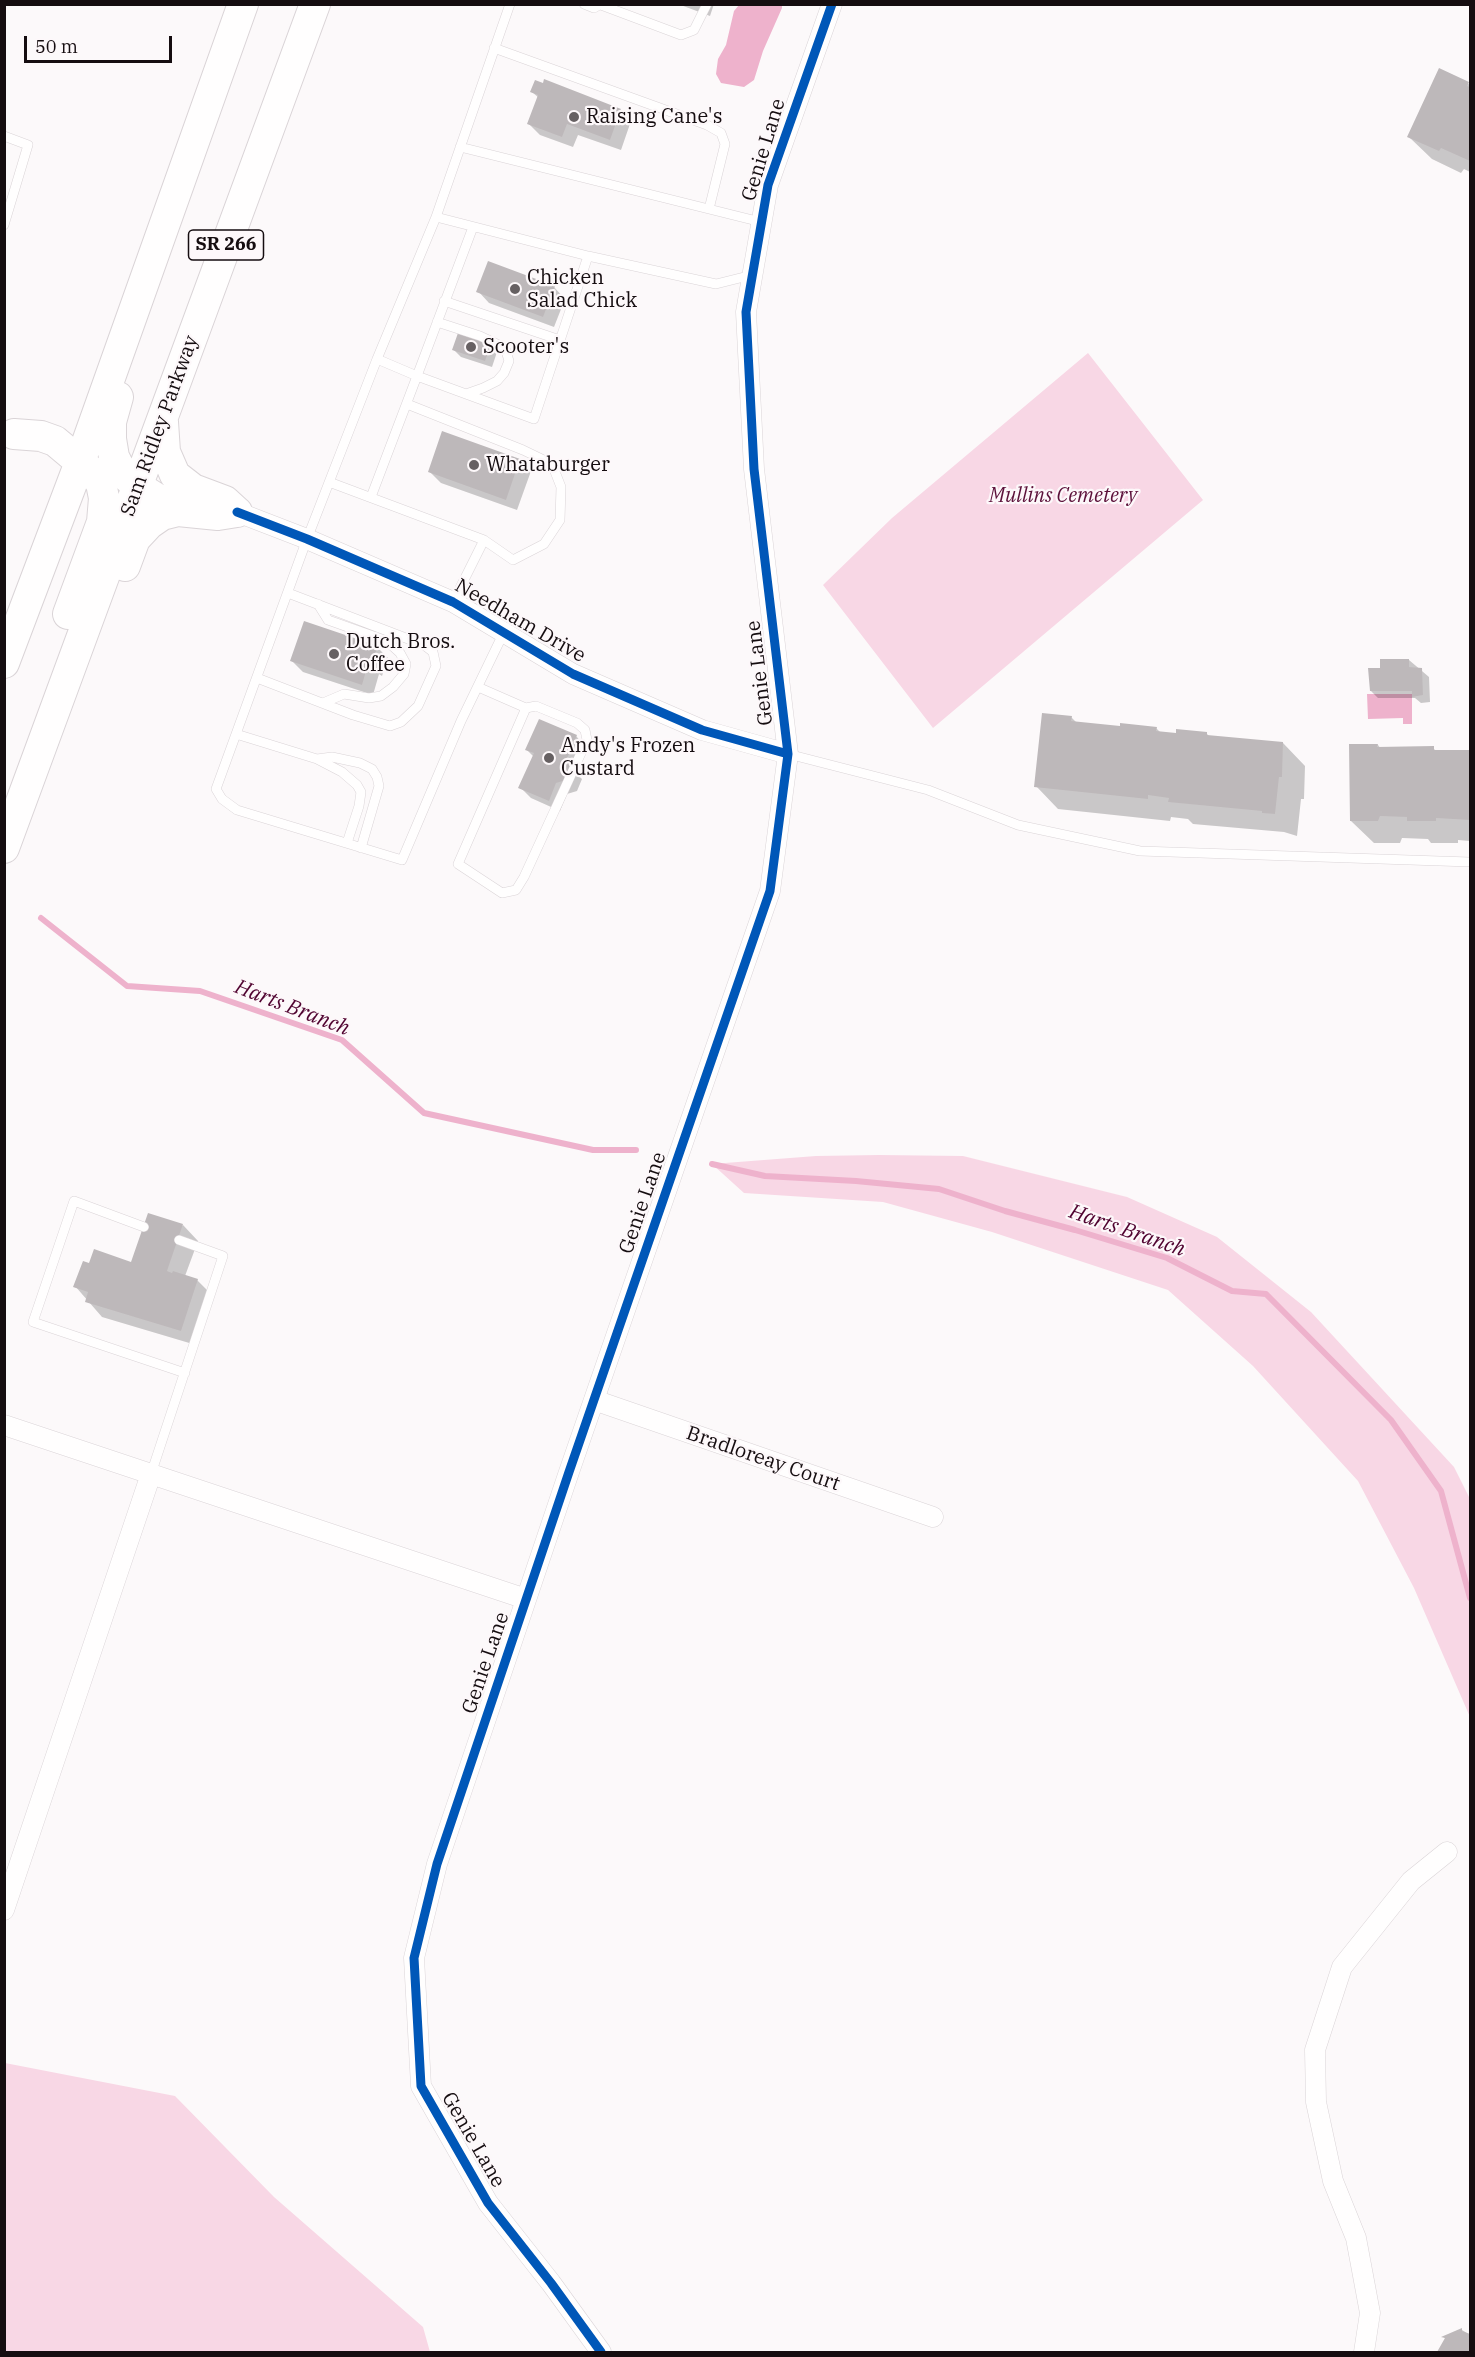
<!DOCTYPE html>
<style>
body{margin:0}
#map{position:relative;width:1475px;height:2357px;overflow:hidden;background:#fcf9fa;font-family:"IBM Plex Serif",serif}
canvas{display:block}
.frame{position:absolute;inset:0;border:6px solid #150d10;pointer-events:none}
.scale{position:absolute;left:24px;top:36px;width:148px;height:27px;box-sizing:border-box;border:3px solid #150d10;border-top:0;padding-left:8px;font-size:18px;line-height:21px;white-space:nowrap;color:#150d10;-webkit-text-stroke:4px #fdf8fa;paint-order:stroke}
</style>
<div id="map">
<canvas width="1475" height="2357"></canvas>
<div class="frame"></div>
<div class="scale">50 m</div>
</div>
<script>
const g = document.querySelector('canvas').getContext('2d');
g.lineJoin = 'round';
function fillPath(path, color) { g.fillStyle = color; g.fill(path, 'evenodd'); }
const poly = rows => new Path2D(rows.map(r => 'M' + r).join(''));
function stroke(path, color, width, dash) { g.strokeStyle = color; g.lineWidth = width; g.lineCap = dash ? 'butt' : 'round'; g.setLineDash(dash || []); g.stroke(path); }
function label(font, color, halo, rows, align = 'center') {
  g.font = font + ' "IBM Plex Serif",serif'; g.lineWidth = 4.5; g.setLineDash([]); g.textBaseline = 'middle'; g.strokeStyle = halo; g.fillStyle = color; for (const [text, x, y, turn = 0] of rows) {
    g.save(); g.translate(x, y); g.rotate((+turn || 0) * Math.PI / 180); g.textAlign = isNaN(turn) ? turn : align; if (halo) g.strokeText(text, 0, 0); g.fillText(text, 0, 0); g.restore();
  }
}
const green = poly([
 [1088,353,1203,500,933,728,823,585,892,518],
 [879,1155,963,1156,1127,1197,1217,1237,1311,1312,1454,1467,1470,1499,1470,1717,1414,1588,1358,1481,1253,1366,1168,1290,992,1232,883,1202,744,1193,712,1164,816,1156],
 [5,2063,175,2096,274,2197,423,2327,430,2352,5,2352]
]);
const water = poly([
 [739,5,782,5,782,8,763,51,754,80,744,87,721,83,716,74,718,59,726,45,734,11],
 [1367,694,1412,694,1412,724,1403,724,1403,718,1368,719]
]);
const shadow = poly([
 [678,4,714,4,710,16],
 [1468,83,1470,86,1470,172,1464,169,1461,173,1432,159,1409,137],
 [544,85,620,110,631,121,621,150,578,135,573,147,540,135,529,124,539,98,532,92],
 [554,287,565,299,554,327,489,303,478,291],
 [490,345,497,352,492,367,461,357,454,350],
 [443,433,520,460,531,471,517,510,441,483,430,472],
 [377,647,388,658,382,676,379,674,373,695,303,672,292,661],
 [1409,660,1429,677,1430,702,1421,703,1415,698,1378,698,1371,691,1382,669],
 [1071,717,1077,723,1121,728,1156,728,1161,733,1207,734,1210,737,1283,743,1305,766,1304,799,1301,799,1297,836,1284,832,1193,824,1188,819,1171,817,1170,821,1058,809,1036,786],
 [576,736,587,748,576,773,582,779,577,791,567,794,560,811,531,798,520,787,534,757,527,750],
 [1378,745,1381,749,1433,748,1437,752,1470,751,1470,841,1458,840,1458,843,1431,843,1428,839,1402,838,1400,843,1374,843,1351,821,1350,746],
 [183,1225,198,1241,185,1276,197,1280,212,1295,196,1345,102,1317,75,1286,132,1264],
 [1462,2330,1470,2335,1470,2352,1438,2352,1446,2340,1444,2337]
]);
const stream = poly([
 [41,918,127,986,200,991,342,1040,424,1113,593,1150,636,1150],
 [712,1164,765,1176,856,1181,939,1189,1005,1211,1075,1230,1167,1258,1232,1291,1266,1294,1391,1420,1441,1491,1470,1598]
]);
const building = poly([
 [1439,68,1469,82,1467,86,1470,87,1470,161,1441,148,1439,151,1407,137],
 [544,79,621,109,610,140,567,124,562,137,527,124,538,95,530,92,535,80,543,83],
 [488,261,555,286,543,317,476,292],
 [458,333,491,344,485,361,452,350],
 [442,431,520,459,506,500,428,472],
 [304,621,378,646,371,666,368,664,362,685,290,661],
 [1380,659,1409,659,1409,667,1422,668,1423,695,1412,697,1412,691,1370,691,1368,668,1380,668],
 [1042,713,1072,716,1071,721,1120,726,1120,723,1157,727,1156,731,1176,733,1176,729,1207,732,1207,735,1283,742,1282,777,1279,777,1275,814,1262,813,1262,811,1168,802,1169,798,1148,795,1148,799,1034,787],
 [539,719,577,735,565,763,572,766,566,780,556,783,549,801,518,788,534,753,525,750],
 [1349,744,1378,744,1377,747,1434,746,1434,750,1470,750,1470,820,1436,818,1436,821,1407,821,1407,817,1380,816,1378,821,1350,821],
 [148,1213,183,1224,167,1271,172,1273,173,1271,198,1279,181,1331,85,1302,88,1292,73,1287,83,1261,89,1263,94,1249,131,1262],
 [1462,2328,1462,2331,1470,2334,1470,2352,1437,2352,1445,2338,1441,2337]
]);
const lane = poly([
 [584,4,594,8,601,4],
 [601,5,681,35,694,30,707,4],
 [494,48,707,125,721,133,725,144,709,209],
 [4,136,28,145,4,225],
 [460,147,761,222],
 [436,217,510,4],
 [473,227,417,376,534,419,588,256],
 [444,301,560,340],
 [437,322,480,336,497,344,506,351,509,361,504,373,497,381,483,388,466,394],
 [329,482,484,540,513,560,544,544,560,520,561,487,552,464,523,450,407,404],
 [371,497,417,376,377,359],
 [453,602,484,540],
 [318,604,328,620,387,641,400,653,406,664,404,674,393,687,381,696,369,698,344,694,323,703],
 [504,632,461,721,402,860,237,810,222,799,216,789,307,539,377,359,436,217,588,256,716,284,752,275],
 [257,678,353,715,390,726,401,722,418,706,436,666,433,652,424,645,288,593],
 [478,687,526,708,458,864,502,893,516,890,524,877,587,740,585,730,577,723,536,706,526,708],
 [236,734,317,759,332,757,360,763,372,769,377,777,379,786,361,848],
 [788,754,928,790,1018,825,1140,851,1470,862],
 [317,759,342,772,357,785,361,792,359,806,347,843],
 [144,1227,74,1201,33,1322,185,1373],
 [151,1474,223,1256,179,1240]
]);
const street = poly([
 [237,512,307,539,453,602,573,674,702,730,788,754],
 [594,1400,933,1517],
 [4,1425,526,1599],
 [4,1910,151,1474],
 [601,2352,551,2283,488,2203,421,2086,414,1958,437,1864,569,1472,770,891,788,754,754,469,746,312,768,185,832,4],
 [1364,2352,1370,2313,1356,2238,1333,2181,1316,2102,1315,2050,1342,1967,1411,1881,1447,1852]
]);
const primary = poly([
 [118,397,111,422,111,439,114,457,121,471,137,486,156,498,197,513],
 [163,422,165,452,175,475,193,489,225,501,237,512],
 [14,434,41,436,55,441,92,472,101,483,104,498,102,522,68,614],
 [125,566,135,539,149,524,162,515,178,511,218,515,237,512],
 [4,663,80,462,243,4],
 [4,848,315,4]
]);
const cycleway = poly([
 [237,512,307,539,453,602,573,674,702,730,788,754],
 [601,2352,551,2283,488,2203,421,2086,414,1958,437,1864,569,1472,770,891,788,754,754,469,746,312,768,185,832,4]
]);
const markers = [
 [574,117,6,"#666062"],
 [515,289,6,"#666062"],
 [471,347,6,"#666062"],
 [474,465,6,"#666062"],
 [334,654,6,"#666062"],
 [549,758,6,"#666062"]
];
const shields = [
 [226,245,75]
];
const shieldNames = [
 ["SR 266",226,245]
];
const poiNames = [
 ["Raising Cane's",586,117],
 ["Chicken",527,278],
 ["Salad Chick",527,301],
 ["Scooter's",483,347],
 ["Whataburger",486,465],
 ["Dutch Bros.",346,642],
 ["Coffee",346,665],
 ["Andy's Frozen",561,746],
 ["Custard",561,769]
];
const streetNames = [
 ["Genie Lane",764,150,-73],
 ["Sam Ridley Parkway",160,426,-70],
 ["Needham Drive",520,621,30],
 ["Genie Lane",760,673,-97],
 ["Genie Lane",643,1203,-71],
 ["Bradloreay Court",763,1459,19],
 ["Genie Lane",486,1663,-71],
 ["Genie Lane",473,2140,60]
];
const parkNames = [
 ["Mullins Cemetery",1063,496]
];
const waterNames = [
 ["Harts Branch",292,1008,21],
 ["Harts Branch",1127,1231,19]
];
fillPath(green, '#f8d7e5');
fillPath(water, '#eeb2cc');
fillPath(shadow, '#0003');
stroke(stream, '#eeb2cc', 6);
fillPath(building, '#bdb8ba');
stroke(lane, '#dad4d7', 10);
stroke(street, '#dad4d7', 21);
stroke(primary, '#dad4d7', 32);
stroke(lane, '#fffefe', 9);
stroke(street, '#fffefe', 20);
stroke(primary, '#fffefe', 30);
stroke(cycleway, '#0057b8', 9);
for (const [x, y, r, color] of markers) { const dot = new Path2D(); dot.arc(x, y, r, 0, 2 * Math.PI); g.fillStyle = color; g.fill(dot); stroke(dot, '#fdf8fa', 2); }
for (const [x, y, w] of shields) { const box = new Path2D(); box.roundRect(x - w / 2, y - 15, w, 30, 4.5); g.fillStyle = '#fdf8fa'; g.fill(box); stroke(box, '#150d10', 1.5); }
label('bold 18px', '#150d10', null, shieldNames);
label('20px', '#150d10', '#fdf8fa', poiNames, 'left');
label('20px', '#150d10', '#fdf8fa', streetNames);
label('italic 20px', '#5c113a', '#fdf8fa', parkNames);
label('italic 21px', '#500330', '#fdf8fa', waterNames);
</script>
